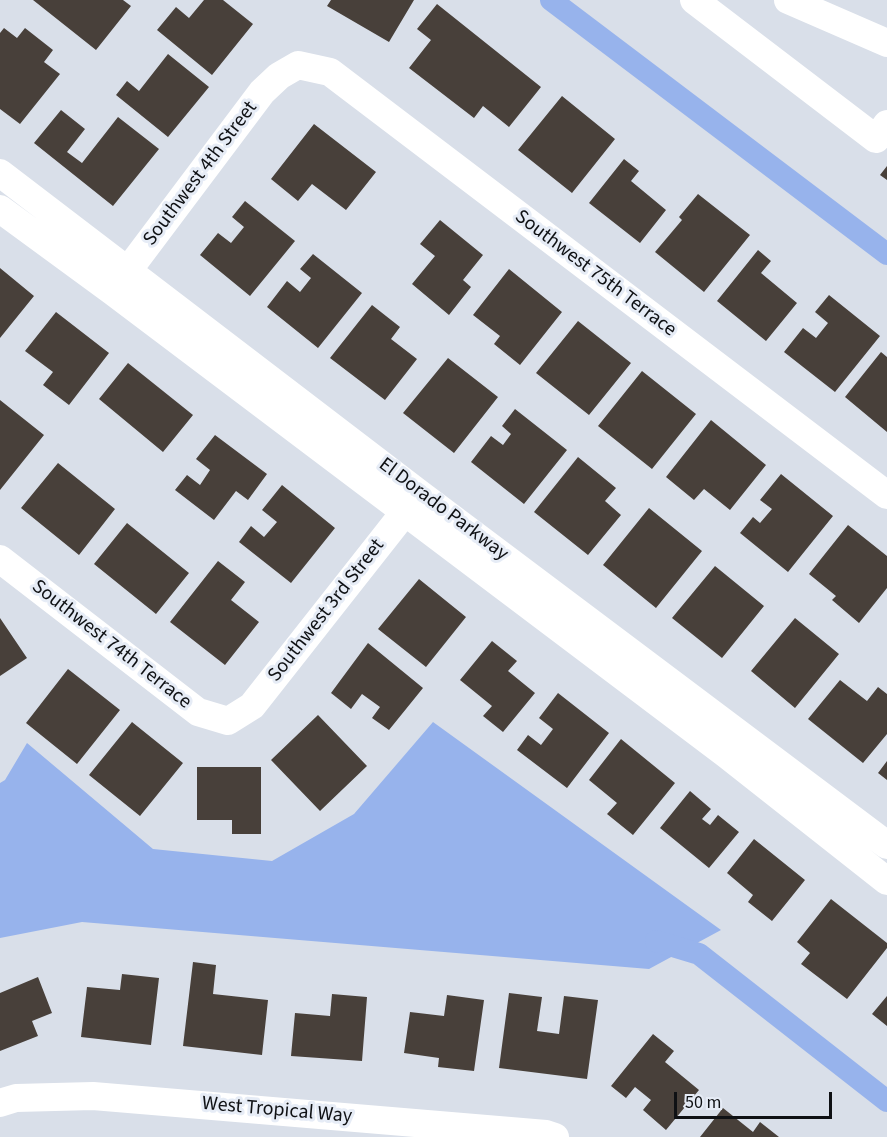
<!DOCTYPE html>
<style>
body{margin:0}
#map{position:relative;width:887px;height:1137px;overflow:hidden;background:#d9dfe9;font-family:"Source Sans 3",sans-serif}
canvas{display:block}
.scale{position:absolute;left:674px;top:1092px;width:158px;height:27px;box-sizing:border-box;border:3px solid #0f1114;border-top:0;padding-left:8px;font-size:18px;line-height:21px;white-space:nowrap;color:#0f1114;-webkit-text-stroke:4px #e6ecf6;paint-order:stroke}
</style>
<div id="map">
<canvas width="887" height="1137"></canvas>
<div class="scale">50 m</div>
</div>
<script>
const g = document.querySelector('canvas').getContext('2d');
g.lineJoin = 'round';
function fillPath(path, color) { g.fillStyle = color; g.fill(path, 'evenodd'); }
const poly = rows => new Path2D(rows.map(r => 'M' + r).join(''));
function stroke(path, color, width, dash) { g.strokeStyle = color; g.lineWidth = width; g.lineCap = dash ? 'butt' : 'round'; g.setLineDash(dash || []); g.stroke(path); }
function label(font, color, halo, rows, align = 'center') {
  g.font = font + ' "Source Sans 3",sans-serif'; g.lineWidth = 6; g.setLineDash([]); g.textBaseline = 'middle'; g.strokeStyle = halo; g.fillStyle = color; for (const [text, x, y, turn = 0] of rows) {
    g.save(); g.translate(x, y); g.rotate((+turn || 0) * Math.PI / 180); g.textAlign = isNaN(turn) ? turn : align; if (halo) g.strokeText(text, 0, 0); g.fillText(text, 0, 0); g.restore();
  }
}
const water = poly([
 [433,722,721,930,649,969,82,922,0,938,0,783,5,780,27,743,153,849,272,861,354,814]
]);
const canal = poly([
 [551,0,887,254],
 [656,941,699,954,887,1101]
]);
const building = poly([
 [33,0,123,0,131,6,96,50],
 [204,0,223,0,253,24,212,75,157,30,176,7,189,18],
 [331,0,414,0,389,42,327,6],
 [437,4,541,87,509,127,483,106,474,118,409,68,431,40,417,29],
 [4,28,17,38,25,28,53,50,44,62,60,74,20,124,0,109,0,33],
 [168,54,209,87,168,137,116,95,127,81,139,91],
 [562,96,615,139,572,193,518,150],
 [61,110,85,129,67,152,82,163,118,117,159,149,113,206,34,143],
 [314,124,376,172,346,210,312,184,298,201,271,179],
 [624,159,639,171,631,181,666,210,640,243,589,203],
 [887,166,887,180,880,175],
 [698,194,750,235,704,292,655,252,682,220,679,217],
 [245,201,295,241,250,296,200,255,218,233,231,243,244,227,232,217],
 [440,220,483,255,463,280,471,287,449,315,412,284,435,256,420,244],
 [758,250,771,261,761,273,797,303,766,341,717,301],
 [313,254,362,293,318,348,267,307,287,281,300,292,311,278,300,269],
 [0,268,34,296,0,338],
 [509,269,562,312,520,365,494,344,500,336,473,315],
 [829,295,880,336,835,392,784,352,803,328,816,338,828,323,815,312],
 [372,305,400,327,391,339,417,359,385,400,330,358],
 [56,312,109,353,69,405,43,385,53,372,25,351],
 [578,321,631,363,589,415,536,373],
 [881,352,887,357,887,432,845,397],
 [448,358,498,397,454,453,403,413],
 [128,363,193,415,163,452,99,399],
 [642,371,696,414,652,469,598,426],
 [0,400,44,435,0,490],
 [515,409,567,450,524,504,471,462,491,436,503,445,511,434,502,426],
 [711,420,766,465,730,510,704,489,694,500,666,477],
 [215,435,267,474,248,500,236,491,214,520,175,490,187,475,200,485,210,470,196,459],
 [578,457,616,488,605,501,621,515,588,555,534,512],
 [58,463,115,509,79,555,21,508],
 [781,474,833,516,788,572,740,533,753,517,760,523,772,509,760,500],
 [282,485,335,528,291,583,239,542,251,526,264,537,277,522,262,510],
 [649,508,702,551,656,608,603,565],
 [127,523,189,573,156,614,94,564],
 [848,525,887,556,887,588,859,623,832,600,836,596,809,574],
 [218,561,245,582,231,600,259,622,225,665,170,622],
 [715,566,764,606,722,658,672,618],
 [419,579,466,617,426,667,378,629],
 [0,618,27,658,0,676],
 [795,618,839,654,795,708,751,671],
 [492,641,517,661,508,671,535,693,503,732,483,716,492,706,460,680],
 [368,643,423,688,389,730,372,718,380,707,362,694,351,709,331,693],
 [68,669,120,710,77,764,26,723],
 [840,680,867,701,878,687,887,694,887,734,863,763,808,719],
 [558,693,609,733,567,788,517,750,528,735,541,745,553,729,539,718],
 [318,715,367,766,320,811,271,760],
 [132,722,183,763,140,816,89,775],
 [621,739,675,783,633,835,607,814,617,803,589,780],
 [887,761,887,780,878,773],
 [197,767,261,767,261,834,232,834,232,820,197,820],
 [690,791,711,809,702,819,710,825,718,815,739,832,709,868,660,828],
 [754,839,805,880,772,921,748,902,753,895,727,873],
 [831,899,887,943,887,948,847,999,801,964,810,953,797,942],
 [193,962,216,965,213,994,268,1000,262,1055,183,1046],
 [122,974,159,978,151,1045,81,1037,87,987,120,990],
 [38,977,52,1013,32,1021,38,1036,0,1051,0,993],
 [509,993,542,997,537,1031,559,1034,564,996,598,1000,587,1079,499,1068],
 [332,994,367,997,362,1061,291,1056,295,1013,330,1016],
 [447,995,484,1000,474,1071,438,1067,439,1058,404,1053,410,1012,444,1016],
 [887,996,887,1026,872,1014],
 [653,1034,674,1051,665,1062,699,1090,666,1130,643,1110,651,1100,635,1087,626,1098,611,1086],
 [723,1108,753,1132,760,1122,779,1137,700,1137]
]);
const minor = poly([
 [694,0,876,139,887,124],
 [788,0,887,43],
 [0,173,420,494,887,845],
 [0,209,112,291,726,754,887,881],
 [117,285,262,92,279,76,298,65,330,72,887,495],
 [0,559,198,712,228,721,252,706,415,499],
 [0,1103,16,1098,93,1096,546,1134,555,1137]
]);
const streetNames = [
 ["Southwest 4th Street",201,174,-53],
 ["Southwest 75th Terrace",595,274,37],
 ["El Dorado Parkway",443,510,37],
 ["Southwest 3rd Street",327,611,-52],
 ["Southwest 74th Terrace",111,645,38],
 ["West Tropical Way",277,1111,5]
];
fillPath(water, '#97b3ec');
stroke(canal, '#97b3ec', 22);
fillPath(building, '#48403a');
stroke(minor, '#fff', 28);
label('20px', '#0f1114', '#e6ecf6', streetNames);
</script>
